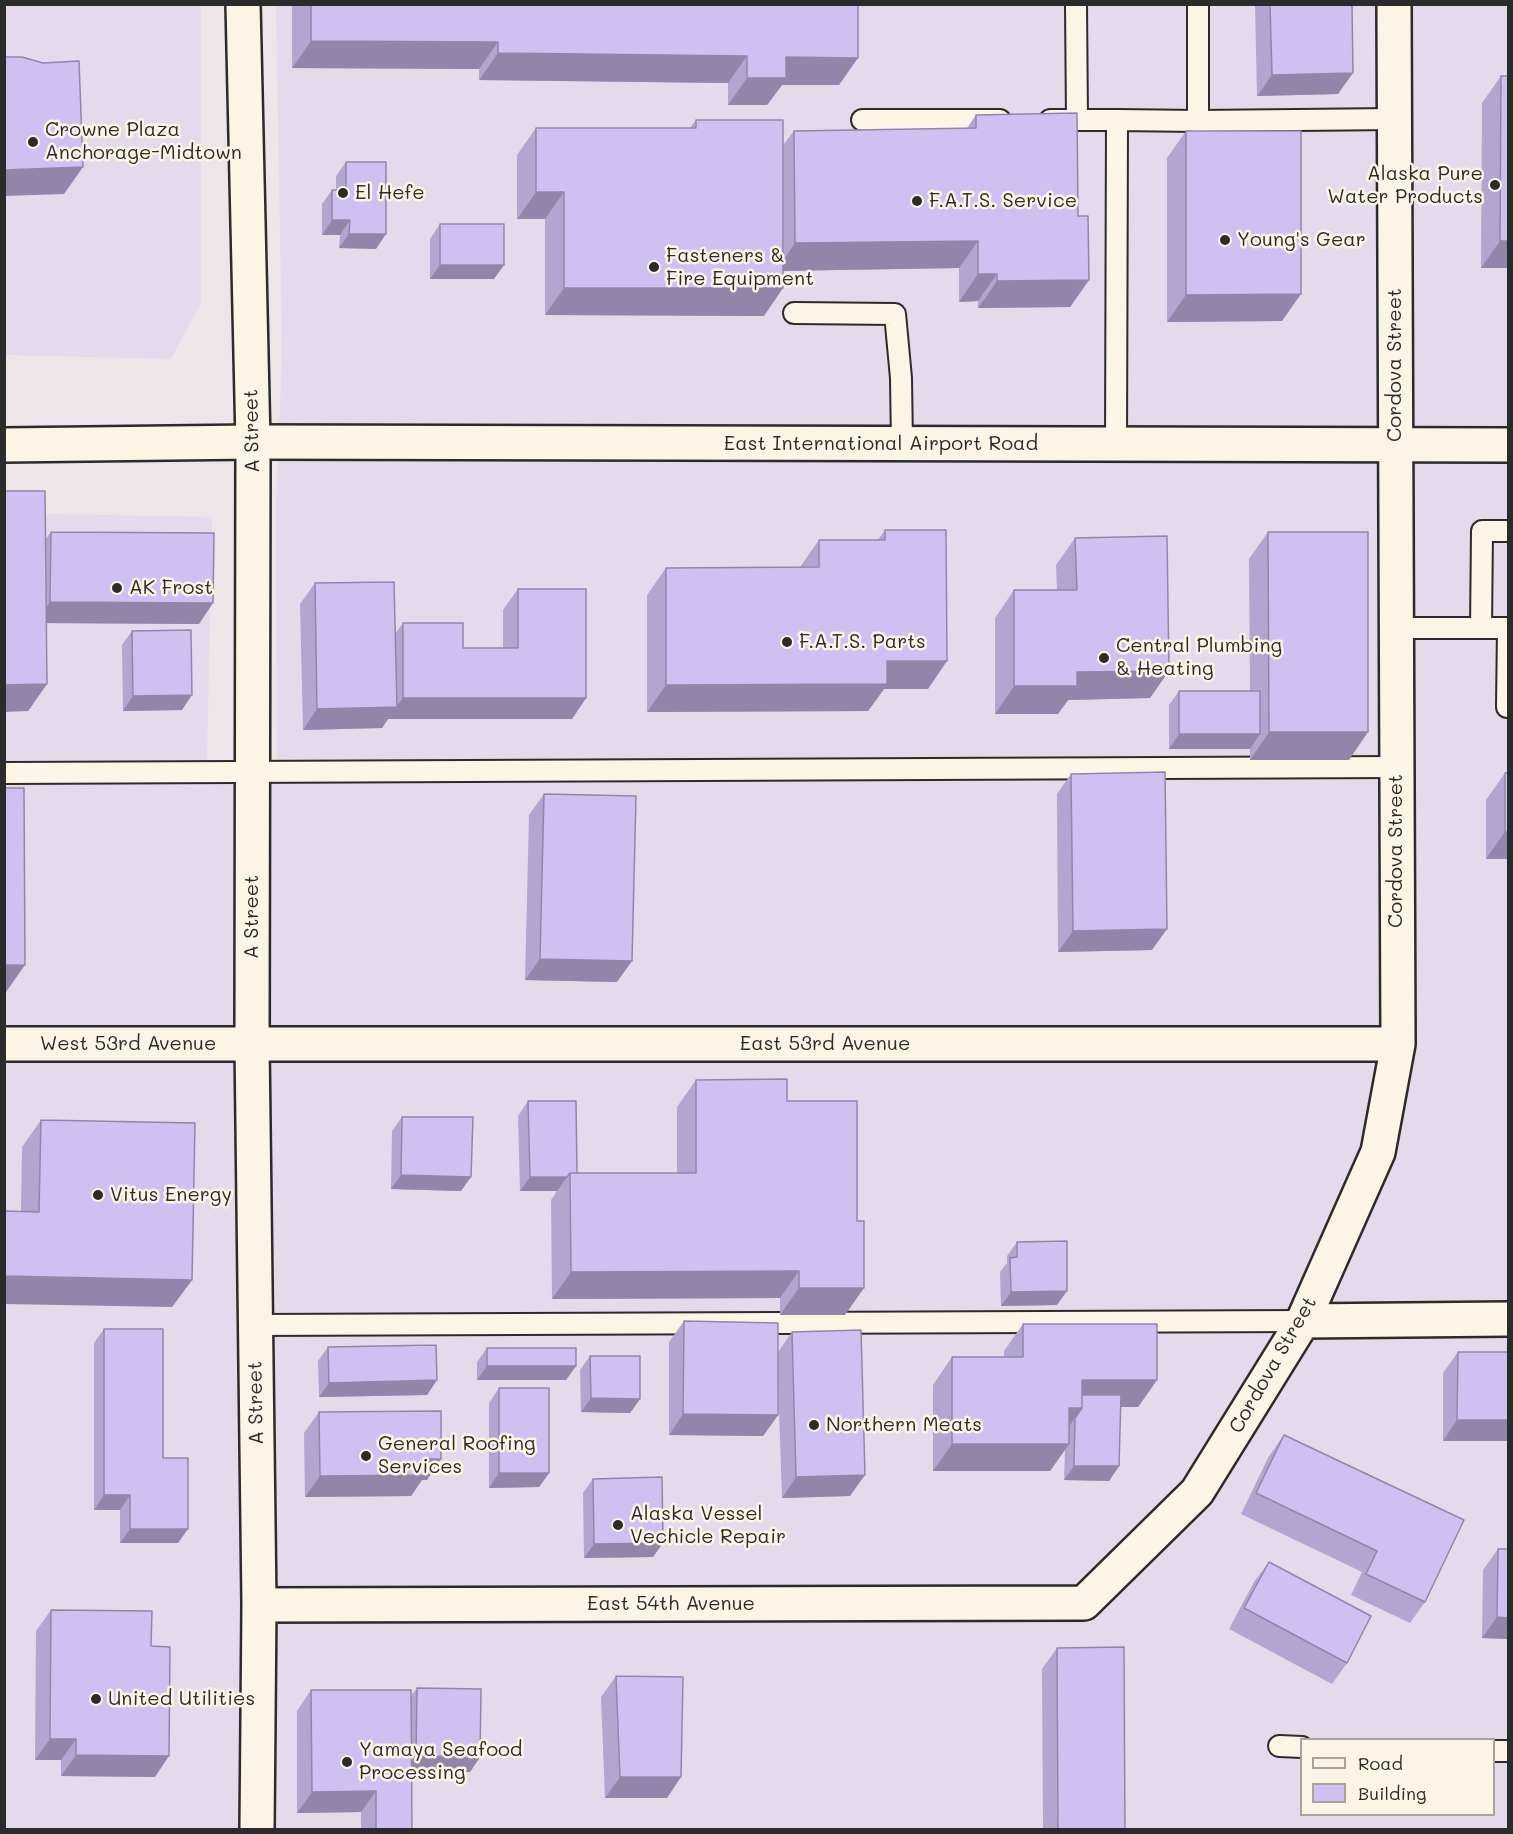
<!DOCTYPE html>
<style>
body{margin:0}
#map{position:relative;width:1513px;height:1834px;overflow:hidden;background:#eee5e9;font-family:Mali,sans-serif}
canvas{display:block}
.frame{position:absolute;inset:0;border:6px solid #2b2b2b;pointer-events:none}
.legend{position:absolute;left:1300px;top:1738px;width:195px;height:78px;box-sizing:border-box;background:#fcf5e5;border:2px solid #a8a49b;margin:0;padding:8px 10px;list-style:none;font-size:18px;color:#2b2b2b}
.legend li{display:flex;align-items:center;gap:12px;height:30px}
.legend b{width:30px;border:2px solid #a8a49b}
</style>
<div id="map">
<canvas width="1513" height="1834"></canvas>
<div class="frame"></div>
<ul class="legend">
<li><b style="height:8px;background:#fcf5e5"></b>Road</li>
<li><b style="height:16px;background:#cfc0f2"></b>Building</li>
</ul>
</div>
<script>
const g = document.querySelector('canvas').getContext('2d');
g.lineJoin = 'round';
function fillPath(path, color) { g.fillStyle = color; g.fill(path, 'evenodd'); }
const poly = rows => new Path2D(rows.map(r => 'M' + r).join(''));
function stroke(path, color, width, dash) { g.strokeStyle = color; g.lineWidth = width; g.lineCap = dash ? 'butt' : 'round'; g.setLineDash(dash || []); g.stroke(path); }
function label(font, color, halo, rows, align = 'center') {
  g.font = font + ' Mali,sans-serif'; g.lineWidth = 5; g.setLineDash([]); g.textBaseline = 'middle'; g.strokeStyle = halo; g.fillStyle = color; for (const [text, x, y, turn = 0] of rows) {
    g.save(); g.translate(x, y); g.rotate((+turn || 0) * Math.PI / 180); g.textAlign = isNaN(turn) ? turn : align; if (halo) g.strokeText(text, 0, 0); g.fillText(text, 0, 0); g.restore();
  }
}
const built = poly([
 [5,5,201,5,201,302,171,359,5,355],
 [276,5,1508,5,1508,1829,5,1830,5,513,212,517,207,760,277,762,276,509,282,353],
 [1302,1740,1494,1740,1494,1814,1302,1814]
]);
const lane = poly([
 [1076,4,1077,120],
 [1198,4,1198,121,1395,119],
 [862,120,1000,120],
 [1050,120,1117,120],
 [794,313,895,314,901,378,902,445],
 [1116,445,1117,120,1198,121],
 [1396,628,1508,628,1507,707],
 [1481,628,1482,531,1508,531],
 [4,773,1395,767],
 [255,1325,1303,1321],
 [1279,1746,1302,1747],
 [1494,1751,1508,1751]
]);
const street = poly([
 [243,4,253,442,252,1044,259,1605,257,1830],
 [4,1044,1398,1044],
 [1303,1321,1508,1319],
 [259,1605,1084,1603,1197,1492,1303,1321,1378,1152,1398,1044,1394,4]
]);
const secondary = poly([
 [4,445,253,442,1508,445]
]);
const wall = poly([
 [292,4,858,4,839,85,782,85,767,105,728,105,728,83,479,80,479,69,292,68],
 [1255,4,1352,4,1338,94,1257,96],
 [1501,76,1509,268,1481,268,1482,103],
 [976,115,1078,216,1089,280,1070,307,978,308,978,301,959,302,959,268,783,271,764,316,545,315,545,219,517,219,517,155,536,128,690,128,696,120,783,145,794,131,967,128],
 [1186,131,1282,321,1167,322,1167,158],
 [346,162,376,249,339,248,340,235,322,235,322,204,332,190,336,190,336,176],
 [440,224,494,279,430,279,430,239],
 [885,530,928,689,884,689,868,711,647,712,647,595,666,568,800,567,819,540,878,540],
 [51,532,199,624,47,623,47,684,28,711,45,540],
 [1268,532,1349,760,1250,760,1250,749,1169,749,1169,705,1179,691,1250,691,1249,559],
 [1075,538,1150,698,1068,700,1058,714,995,714,995,618,1014,590,1057,590,1056,565],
 [315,583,395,634,403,623,463,648,503,648,503,610,518,589,586,698,572,719,388,719,382,728,303,730,300,604],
 [132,631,182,710,123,711,122,645],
 [1509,772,1509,859,1486,859,1486,800,1505,773],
 [1071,774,1152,950,1058,952,1057,794],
 [544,794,617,982,525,980,529,815],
 [696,1080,787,1101,845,1315,780,1315,780,1298,552,1299,551,1200,557,1191,520,1191,518,1116,528,1101,577,1173,677,1173,677,1107],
 [402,1117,461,1191,391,1189,392,1131],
 [41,1120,192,1280,172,1307,21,1212,22,1147],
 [1017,1242,1057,1305,1001,1306,1000,1272,1007,1263,1007,1256],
 [684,1321,778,1352,792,1332,850,1496,782,1498,778,1380,778,1415,763,1436,669,1435,669,1342],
 [1023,1324,1157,1380,1138,1407,1120,1407,1119,1466,1109,1481,1064,1480,1065,1450,1050,1471,933,1471,933,1385,952,1357,1004,1357,1004,1351],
 [104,1329,163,1458,178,1543,120,1543,120,1510,94,1510,94,1343],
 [328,1347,437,1380,427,1395,319,1397,318,1361],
 [487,1348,576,1366,566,1380,477,1380,477,1362],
 [1458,1352,1509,1352,1509,1441,1443,1441,1443,1373],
 [590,1356,640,1399,630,1413,581,1412,580,1370],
 [499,1388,549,1473,539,1487,489,1488,489,1403],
 [319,1412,427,1480,422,1480,411,1496,305,1497,304,1433],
 [1284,1435,1425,1602,1410,1623,1351,1595,1362,1572,1241,1514,1269,1456],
 [593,1479,653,1557,584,1558,583,1493],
 [1498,1549,1509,1639,1482,1638,1483,1570],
 [1269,1562,1347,1663,1332,1684,1229,1629,1254,1582],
 [51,1610,151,1646,155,1777,61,1776,61,1760,35,1760,36,1631],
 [1057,1648,1125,1830,1043,1830,1042,1669],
 [616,1676,667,1798,605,1798,601,1697],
 [417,1688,480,1757,470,1772,411,1771,412,1830,361,1830,361,1812,297,1813,297,1711,311,1690,411,1696]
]);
const shadedWall = poly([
 [311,41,498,42,479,69,292,68],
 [498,53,747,56,728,83,479,80],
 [786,57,858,58,839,85,782,85,767,105,728,105,747,78],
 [1353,73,1338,94,1257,96,1272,75],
 [83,167,64,194,4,196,4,170],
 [536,192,564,192,545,219,517,219],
 [332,220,350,220,340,235,322,235],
 [349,234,386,234,376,249,339,248],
 [978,241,959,268,776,271,795,243],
 [1500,241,1509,241,1509,268,1481,268],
 [440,265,504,265,494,279,430,279],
 [978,274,997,274,978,301,959,302],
 [1089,280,1070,307,978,308,997,281],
 [564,288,783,288,764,316,545,315],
 [1301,294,1282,321,1167,322,1186,295],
 [50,602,213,603,199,624,36,623],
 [887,661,947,661,928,689,884,689,868,711,647,712,666,685],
 [1169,671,1150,698,1068,700,1058,714,995,714,1014,686,1077,672],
 [47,684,28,711,4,712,4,685],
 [192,695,182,710,123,711,133,696],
 [403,698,586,698,572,719,388,719,382,728,303,730,317,709,396,707],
 [1269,732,1368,732,1349,760,1250,760],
 [1179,734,1260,734,1250,749,1169,749],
 [1505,832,1509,832,1509,859,1486,859],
 [1167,929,1152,950,1058,952,1073,931],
 [540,959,632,961,617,982,525,980],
 [4,965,25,965,6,992,4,992],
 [401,1175,471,1177,461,1191,391,1189],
 [530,1177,567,1177,557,1191,520,1191],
 [799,1271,780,1298,552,1299,571,1272],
 [4,1276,192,1280,172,1307,4,1304],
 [799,1288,864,1288,845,1315,780,1315],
 [1067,1291,1057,1305,1001,1306,1011,1292],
 [487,1366,576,1366,566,1380,477,1380],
 [437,1380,427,1395,319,1397,329,1383],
 [1082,1380,1157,1380,1138,1407,1075,1407],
 [591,1398,640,1399,630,1413,581,1412],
 [1069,1408,1082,1408,1063,1435],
 [683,1414,778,1415,763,1436,669,1435],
 [1457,1420,1509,1420,1509,1441,1443,1441],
 [952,1444,1069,1444,1050,1471,933,1471],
 [425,1459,441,1459,427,1480,422,1480,411,1496,305,1497,320,1476],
 [1074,1466,1119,1466,1109,1481,1064,1480],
 [499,1473,549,1473,539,1487,489,1488],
 [865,1475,850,1496,782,1498,796,1477],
 [104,1495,130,1495,120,1510,94,1510],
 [130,1529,188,1529,178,1543,120,1543],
 [663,1543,653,1557,584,1558,594,1544],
 [1497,1617,1509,1618,1509,1639,1482,1638],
 [50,1739,76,1739,61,1760,35,1760],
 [76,1755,169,1756,155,1777,61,1776],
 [416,1756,480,1757,470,1772,406,1770],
 [620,1777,681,1777,667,1798,605,1798],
 [376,1791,361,1812,297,1813,312,1792]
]);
const building = poly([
 [311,4,858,4,858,58,786,57,786,78,747,78,747,56,498,53,498,42,311,41,311,4],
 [1270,4,1352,4,1353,73,1272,75,1270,4],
 [4,57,22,57,43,63,79,61,83,167,4,170,4,57],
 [1501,76,1509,76,1509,241,1500,241,1501,76],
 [1077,113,1078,216,1088,216,1089,280,997,281,997,274,978,274,978,241,795,243,794,131,976,128,976,115,1077,113],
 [696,120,783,120,783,288,564,288,564,192,536,192,536,128,696,128,696,120],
 [1186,131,1301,131,1301,294,1186,295,1186,131],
 [346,162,386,162,386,234,349,234,350,220,332,220,332,190,346,190,346,162],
 [440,224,504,224,504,265,440,265,440,224],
 [4,491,45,491,47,684,4,685,4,491],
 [885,530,946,530,947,661,887,661,887,684,666,685,666,568,819,567,819,540,885,540,885,530],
 [51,532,214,533,213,603,50,602,51,532],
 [1268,532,1368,532,1368,732,1269,732,1268,532],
 [1167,536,1169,671,1077,672,1077,686,1014,686,1014,590,1077,590,1075,538,1167,536],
 [394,582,397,707,317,709,315,583,394,582],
 [518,589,586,589,586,698,403,698,403,623,463,623,463,648,518,648,518,589],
 [191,630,192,695,133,696,132,631,191,630],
 [1179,691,1260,691,1260,734,1179,734,1179,691],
 [1165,772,1167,929,1073,931,1071,774,1165,772],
 [1509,772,1509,832,1505,832,1505,773,1509,772],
 [4,788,24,788,25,965,4,965,4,788],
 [544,794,636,796,632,961,540,959,544,794],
 [787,1079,787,1101,857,1101,857,1221,864,1221,864,1288,799,1288,799,1271,571,1272,570,1173,696,1173,696,1080,787,1079],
 [528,1101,576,1101,577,1173,570,1173,567,1177,530,1177,528,1101],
 [402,1117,473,1117,471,1177,401,1175,402,1117],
 [41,1120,195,1123,192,1280,4,1276,4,1211,39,1212,41,1120],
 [1067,1241,1067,1291,1011,1292,1010,1258,1017,1257,1017,1242,1067,1241],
 [684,1321,778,1323,778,1415,683,1414,684,1321],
 [1023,1324,1157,1324,1157,1380,1082,1380,1082,1408,1069,1408,1069,1444,952,1444,952,1357,1023,1357,1023,1324],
 [104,1329,163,1329,163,1458,188,1458,188,1529,130,1529,130,1495,104,1495,104,1329],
 [861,1330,865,1475,796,1477,792,1332,861,1330],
 [436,1345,437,1380,329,1383,328,1347,436,1345],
 [487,1348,576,1348,576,1366,487,1366,487,1348],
 [1458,1352,1509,1352,1509,1420,1457,1420,1458,1352],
 [590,1356,640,1356,640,1399,591,1398,590,1356],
 [499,1388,549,1388,549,1473,499,1473,499,1388],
 [1082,1395,1121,1395,1119,1466,1074,1466,1075,1418,1082,1408,1082,1395],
 [441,1411,441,1459,425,1459,425,1475,320,1476,319,1412,441,1411],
 [1284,1435,1464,1520,1425,1602,1366,1574,1377,1551,1256,1493,1284,1435],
 [662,1477,663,1543,594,1544,593,1479,662,1477],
 [1498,1549,1509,1549,1509,1618,1497,1617,1498,1549],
 [1269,1562,1371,1616,1347,1663,1244,1608,1269,1562],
 [51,1610,152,1611,151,1646,170,1647,169,1756,76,1755,76,1739,50,1739,51,1610],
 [1124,1647,1125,1830,1058,1830,1057,1648,1124,1647],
 [616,1676,683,1677,681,1777,620,1777,616,1676],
 [417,1688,481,1689,480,1757,416,1756,417,1688],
 [311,1690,411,1690,412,1830,376,1830,376,1791,312,1792,311,1690]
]);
const markers = [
 [33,142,6,"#2b2b2b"],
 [1495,185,6,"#2b2b2b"],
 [343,193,6,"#2b2b2b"],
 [917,201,6,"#2b2b2b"],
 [1225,240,6,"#2b2b2b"],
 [654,267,6,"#2b2b2b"],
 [117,588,6,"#2b2b2b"],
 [787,642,6,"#2b2b2b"],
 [1104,658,6,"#2b2b2b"],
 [98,1195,6,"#2b2b2b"],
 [814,1425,6,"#2b2b2b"],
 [366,1456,6,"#2b2b2b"],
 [618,1525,6,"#2b2b2b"],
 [96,1699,6,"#2b2b2b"],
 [347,1762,6,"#2b2b2b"]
];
const poiNames = [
 ["Crowne Plaza",45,130],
 ["Anchorage-Midtown",45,153],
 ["Alaska Pure",1483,174,"right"],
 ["Water Products",1483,197,"right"],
 ["El Hefe",355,193],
 ["F.A.T.S. Service",929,201],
 ["Young's Gear",1237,240],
 ["Fasteners &",666,256],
 ["Fire Equipment",666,279],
 ["AK Frost",129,588],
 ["F.A.T.S. Parts",799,642],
 ["Central Plumbing",1116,646],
 ["& Heating",1116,669],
 ["Vitus Energy",110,1195],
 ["Northern Meats",826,1425],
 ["General Roofing",378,1444],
 ["Services",378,1467],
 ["Alaska Vessel",630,1514],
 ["Vechicle Repair",630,1537],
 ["United Utilities",108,1699],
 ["Yamaya Seafood",359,1750],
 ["Processing",359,1773]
];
const streetNames = [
 ["Cordova Street",1395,365,-90],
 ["A Street",252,431,-91],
 ["East International Airport Road",881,444],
 ["Cordova Street",1396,851,-90],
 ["A Street",252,917,-90],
 ["West 53rd Avenue",128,1044],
 ["East 53rd Avenue",825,1044],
 ["Cordova Street",1273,1365,-60],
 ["A Street",256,1403,-91],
 ["East 54th Avenue",671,1604]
];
fillPath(built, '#e5daec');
stroke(lane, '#2b2b2b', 24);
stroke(street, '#2b2b2b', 38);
stroke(secondary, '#2b2b2b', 38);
stroke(lane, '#fcf5e5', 20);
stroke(street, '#fcf5e5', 33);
stroke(secondary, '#fcf5e5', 33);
fillPath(wall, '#b2a5d0');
fillPath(shadedWall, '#9186a9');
fillPath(building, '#cfc0f2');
stroke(building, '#9186a9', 1.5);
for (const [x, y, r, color] of markers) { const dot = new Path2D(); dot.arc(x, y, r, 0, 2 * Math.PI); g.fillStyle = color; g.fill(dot); stroke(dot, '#fcf5e5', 2); }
label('20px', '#2b2b2b', '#fcf5e5', poiNames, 'left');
label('20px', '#2b2b2b', '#fcf5e5', streetNames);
</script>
